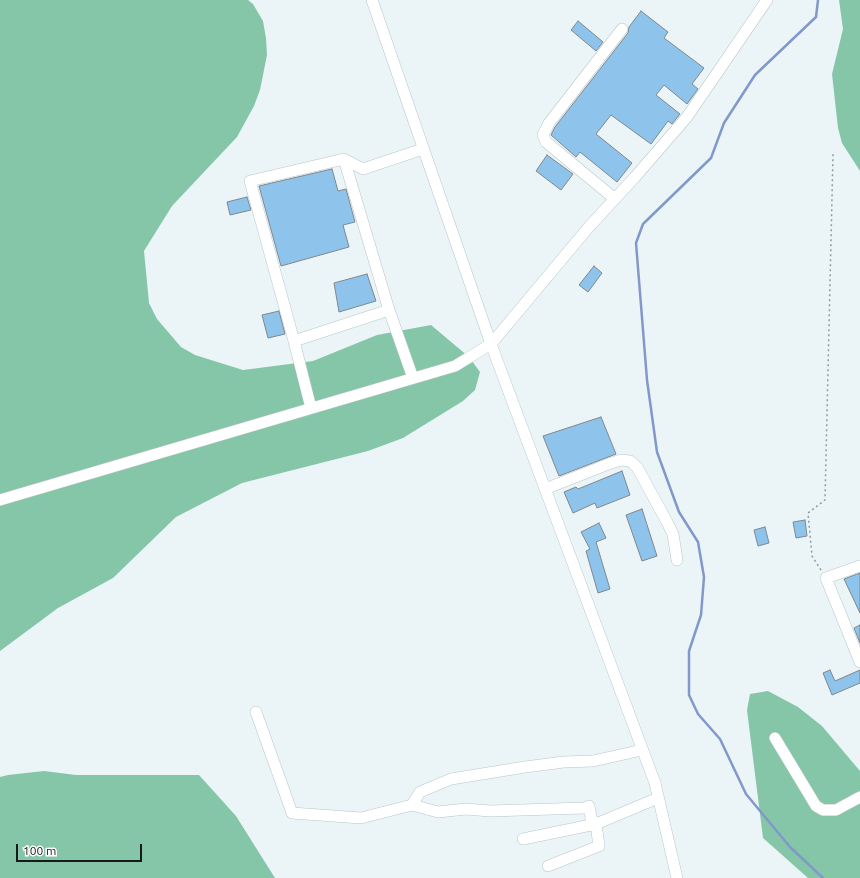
<!DOCTYPE html>
<style>
body{margin:0}
#map{position:relative;width:860px;height:878px;overflow:hidden;background:#ebf5f8;font-family:Ubuntu,sans-serif}
canvas{display:block}
.scale{position:absolute;left:16px;top:844px;width:126px;height:18px;box-sizing:border-box;border:2px solid #161a1a;border-top:0;padding-left:5px;font-size:12px;line-height:14px;white-space:nowrap;color:#161a1a;-webkit-text-stroke:3px #fff;paint-order:stroke}
</style>
<div id="map">
<canvas width="860" height="878"></canvas>
<div class="scale">100 m</div>
</div>
<script>
const g = document.querySelector('canvas').getContext('2d');
g.lineJoin = 'round';
function fillPath(path, color) { g.fillStyle = color; g.fill(path, 'evenodd'); }
const poly = rows => new Path2D(rows.map(r => 'M' + r).join(''));
function stroke(path, color, width, dash) { g.strokeStyle = color; g.lineWidth = width; g.lineCap = dash ? 'butt' : 'round'; g.setLineDash(dash || []); g.stroke(path); }
const forest = poly([
 [0,0,248,0,253,4,263,21,266,38,267,55,260,90,254,106,237,137,172,206,144,251,149,303,157,319,181,347,195,355,243,370,313,361,377,335,431,325,469,357,480,372,475,390,463,401,403,438,368,451,242,483,176,517,113,578,58,608,0,651],
 [839,0,860,0,860,171,842,143,838,128,832,74,843,29],
 [768,691,798,707,822,726,860,771,860,878,808,878,763,838,747,710,750,694],
 [44,771,76,775,199,775,236,816,275,878,0,878,0,777,8,775]
]);
const stream = poly([
 [818,0,816,17,755,75,724,123,711,158,643,224,636,243,647,380,657,452,679,512,698,542,704,577,701,615,689,651,689,695,698,714,720,739,746,794,790,847,823,878]
]);
const building = poly([
 [641,11,668,32,664,38,704,68,692,84,698,89,687,104,664,85,656,95,680,114,672,124,668,121,651,144,611,115,596,134,632,163,617,182,580,152,576,157,551,135,555,127,628,33,629,27,641,11],
 [578,21,603,42,596,51,571,30,578,21],
 [547,155,573,174,561,190,536,171,547,155],
 [332,169,338,191,346,189,355,222,343,225,349,247,281,266,259,186,332,169],
 [247,197,251,210,230,215,227,202,247,197],
 [594,266,602,273,588,292,579,285,594,266],
 [367,274,376,301,339,312,334,283,367,274],
 [279,311,285,334,268,338,262,315,279,311],
 [601,417,616,454,559,476,543,436,601,417],
 [622,471,630,495,597,508,595,503,573,513,564,492,576,487,578,489,622,471],
 [642,509,657,556,642,561,626,515,642,509],
 [805,520,807,536,796,538,793,522,805,520],
 [599,523,606,538,596,542,610,589,598,593,586,551,590,549,581,532,599,523],
 [765,527,769,543,758,546,754,530,765,527],
 [860,573,860,613,844,579,860,573],
 [860,625,860,643,854,628,860,625],
 [830,670,835,681,860,670,860,683,832,695,823,673,830,670]
]);
const path = poly([
 [821,570,812,556,808,513,825,500,833,154]
]);
const minor = poly([
 [372,0,491,344,655,783,677,878],
 [344,159,389,310,294,341,250,181,344,159,363,169,423,149],
 [615,199,546,142,543,135,549,123,622,29],
 [389,310,413,378],
 [294,341,311,408],
 [545,489,611,463,621,460,630,461,637,467,667,522,673,534,677,560],
 [0,500,455,366,491,344,588,228,635,177,687,117,767,0],
 [860,566,826,578,860,662],
 [256,712,292,813,361,818,412,805],
 [775,738,816,806,823,810,836,810,860,797],
 [642,750,593,761,564,762,525,767,451,779,420,792,412,805,438,812,466,809,490,811,584,808,589,806,591,818,596,824,658,798],
 [523,839,596,824,599,846,548,866]
]);
fillPath(forest, '#85c6a9');
stroke(stream, '#8298ca', 2.5);
fillPath(building, '#8ec3eb');
stroke(building, '#80878c', 1);
stroke(minor, '#bbc5c7', 12);
stroke(path, '#929a9c', 1.5, [2, 3]);
stroke(minor, '#fff', 11);
</script>
